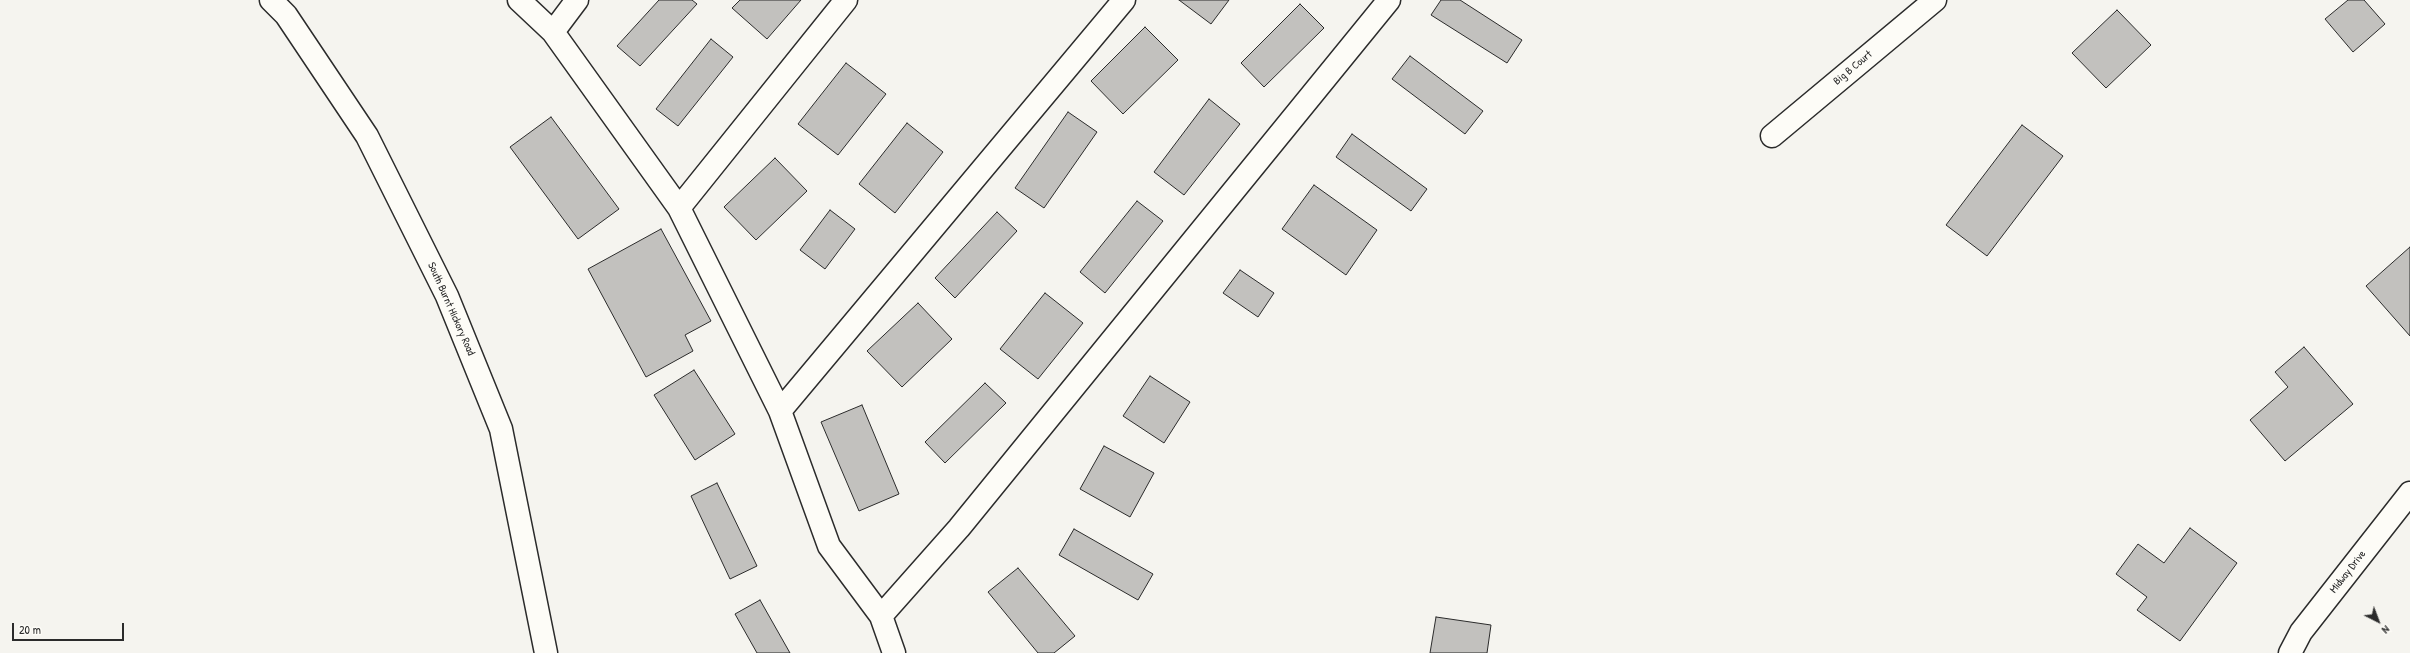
<!DOCTYPE html>
<style>
body{margin:0}
#map{position:relative;width:2410px;height:653px;overflow:hidden;background:#f5f4ef;font-family:"Patrick Hand",sans-serif}
canvas{display:block}
.north{position:absolute;left:2358px;top:601px;width:40px;height:40px;-webkit-text-stroke:3px #fdfcf7;paint-order:stroke;rotate:138deg;font-size:11px;font-weight:700;line-height:16px;text-align:center;color:#2b2b2b}
.north::after{content:'';display:block;margin:auto;width:14px;height:18px;background:#2b2b2b;clip-path:polygon(50% 0,100% 100%,50% 72%,0 100%)}
.scale{position:absolute;left:12px;top:623px;width:112px;height:18px;box-sizing:border-box;border:2px solid #2b2b2b;border-top:0;padding-left:5px;font-size:12px;line-height:14px;white-space:nowrap;color:#2b2b2b;-webkit-text-stroke:3px #fdfcf7;paint-order:stroke}
</style>
<div id="map">
<canvas width="2410" height="653"></canvas>
<div class="north">N</div>
<div class="scale">20 m</div>
</div>
<script>
const g = document.querySelector('canvas').getContext('2d');
g.lineJoin = 'round';
function fillPath(path, color) { g.fillStyle = color; g.fill(path, 'evenodd'); }
const poly = rows => new Path2D(rows.map(r => 'M' + r).join(''));
function stroke(path, color, width, dash) { g.strokeStyle = color; g.lineWidth = width; g.lineCap = dash ? 'butt' : 'round'; g.setLineDash(dash || []); g.stroke(path); }
function label(font, color, halo, rows, align = 'center') {
  g.font = font + ' "Patrick Hand",sans-serif'; g.lineWidth = 3.5; g.setLineDash([]); g.textBaseline = 'middle'; g.strokeStyle = halo; g.fillStyle = color; for (const [text, x, y, turn = 0] of rows) {
    g.save(); g.translate(x, y); g.rotate((+turn || 0) * Math.PI / 180); g.textAlign = isNaN(turn) ? turn : align; if (halo) g.strokeText(text, 0, 0); g.fillText(text, 0, 0); g.restore();
  }
}
const building = poly([
 [659,0,692,0,697,4,640,66,617,46,659,0],
 [740,0,801,0,767,39,732,8,740,0],
 [1179,0,1229,0,1211,24,1179,0],
 [1441,0,1460,0,1522,40,1507,63,1431,15,1441,0],
 [2348,0,2364,0,2385,24,2353,52,2325,19,2348,0],
 [1300,4,1324,28,1264,87,1241,63,1300,4],
 [2117,10,2151,45,2106,88,2072,53,2117,10],
 [1145,27,1178,60,1123,114,1091,81,1145,27],
 [711,39,733,57,678,126,656,109,711,39],
 [1410,56,1483,111,1465,134,1392,79,1410,56],
 [846,63,886,94,838,155,798,124,846,63],
 [1209,99,1240,124,1184,195,1154,172,1209,99],
 [1068,112,1097,132,1044,208,1015,188,1068,112],
 [551,117,619,209,578,239,510,147,551,117],
 [907,123,943,152,895,213,859,184,907,123],
 [2022,125,2063,156,1987,256,1946,225,2022,125],
 [1352,134,1427,189,1411,211,1336,157,1352,134],
 [775,158,807,191,756,240,724,207,775,158],
 [1314,185,1377,230,1346,275,1282,229,1314,185],
 [1137,201,1163,221,1105,293,1080,272,1137,201],
 [830,210,855,229,825,269,800,250,830,210],
 [997,212,1017,231,955,298,935,278,997,212],
 [661,229,711,321,685,335,693,351,646,377,588,269,661,229],
 [2410,247,2410,336,2366,286,2410,247],
 [1240,270,1274,293,1258,317,1223,293,1240,270],
 [1045,293,1083,323,1038,379,1000,349,1045,293],
 [918,303,952,339,902,387,867,351,918,303],
 [2304,347,2353,404,2285,461,2250,420,2288,387,2275,372,2304,347],
 [694,370,735,434,695,460,654,395,694,370],
 [1150,376,1190,402,1164,443,1123,416,1150,376],
 [985,383,1006,403,945,463,925,442,985,383],
 [862,405,899,494,859,511,821,422,862,405],
 [1104,446,1154,473,1130,517,1080,489,1104,446],
 [717,483,757,566,730,579,691,496,717,483],
 [2190,528,2237,563,2180,641,2137,610,2147,597,2116,574,2138,544,2164,563,2190,528],
 [1074,529,1153,574,1138,600,1059,555,1074,529],
 [1018,568,1075,636,1054,653,1038,653,988,592,1018,568],
 [760,600,790,653,757,653,735,614,760,600],
 [1436,617,1491,625,1487,653,1430,653,1436,617]
]);
const minor = poly([
 [271,0,286,15,367,136,447,296,501,429,546,653],
 [519,0,553,32,679,208,780,411,829,546,881,616,959,528,1389,0],
 [553,32,577,0],
 [1772,136,1935,0],
 [679,208,846,0],
 [780,411,1124,0],
 [881,616,894,653],
 [2290,653,2301,632,2410,493]
]);
const streetNames = [
 ["Big B Court",1853,68,-40],
 ["South Burnt Hickory Road",451,309,66],
 ["Midway Drive",2348,572,-52]
];
fillPath(building, '#c2c1be');
stroke(building, '#2b2b2b', 1);
stroke(minor, '#2b2b2b', 25);
stroke(minor, '#fdfcf7', 22);
label('11px', '#2b2b2b', '#fdfcf7', streetNames);
</script>
